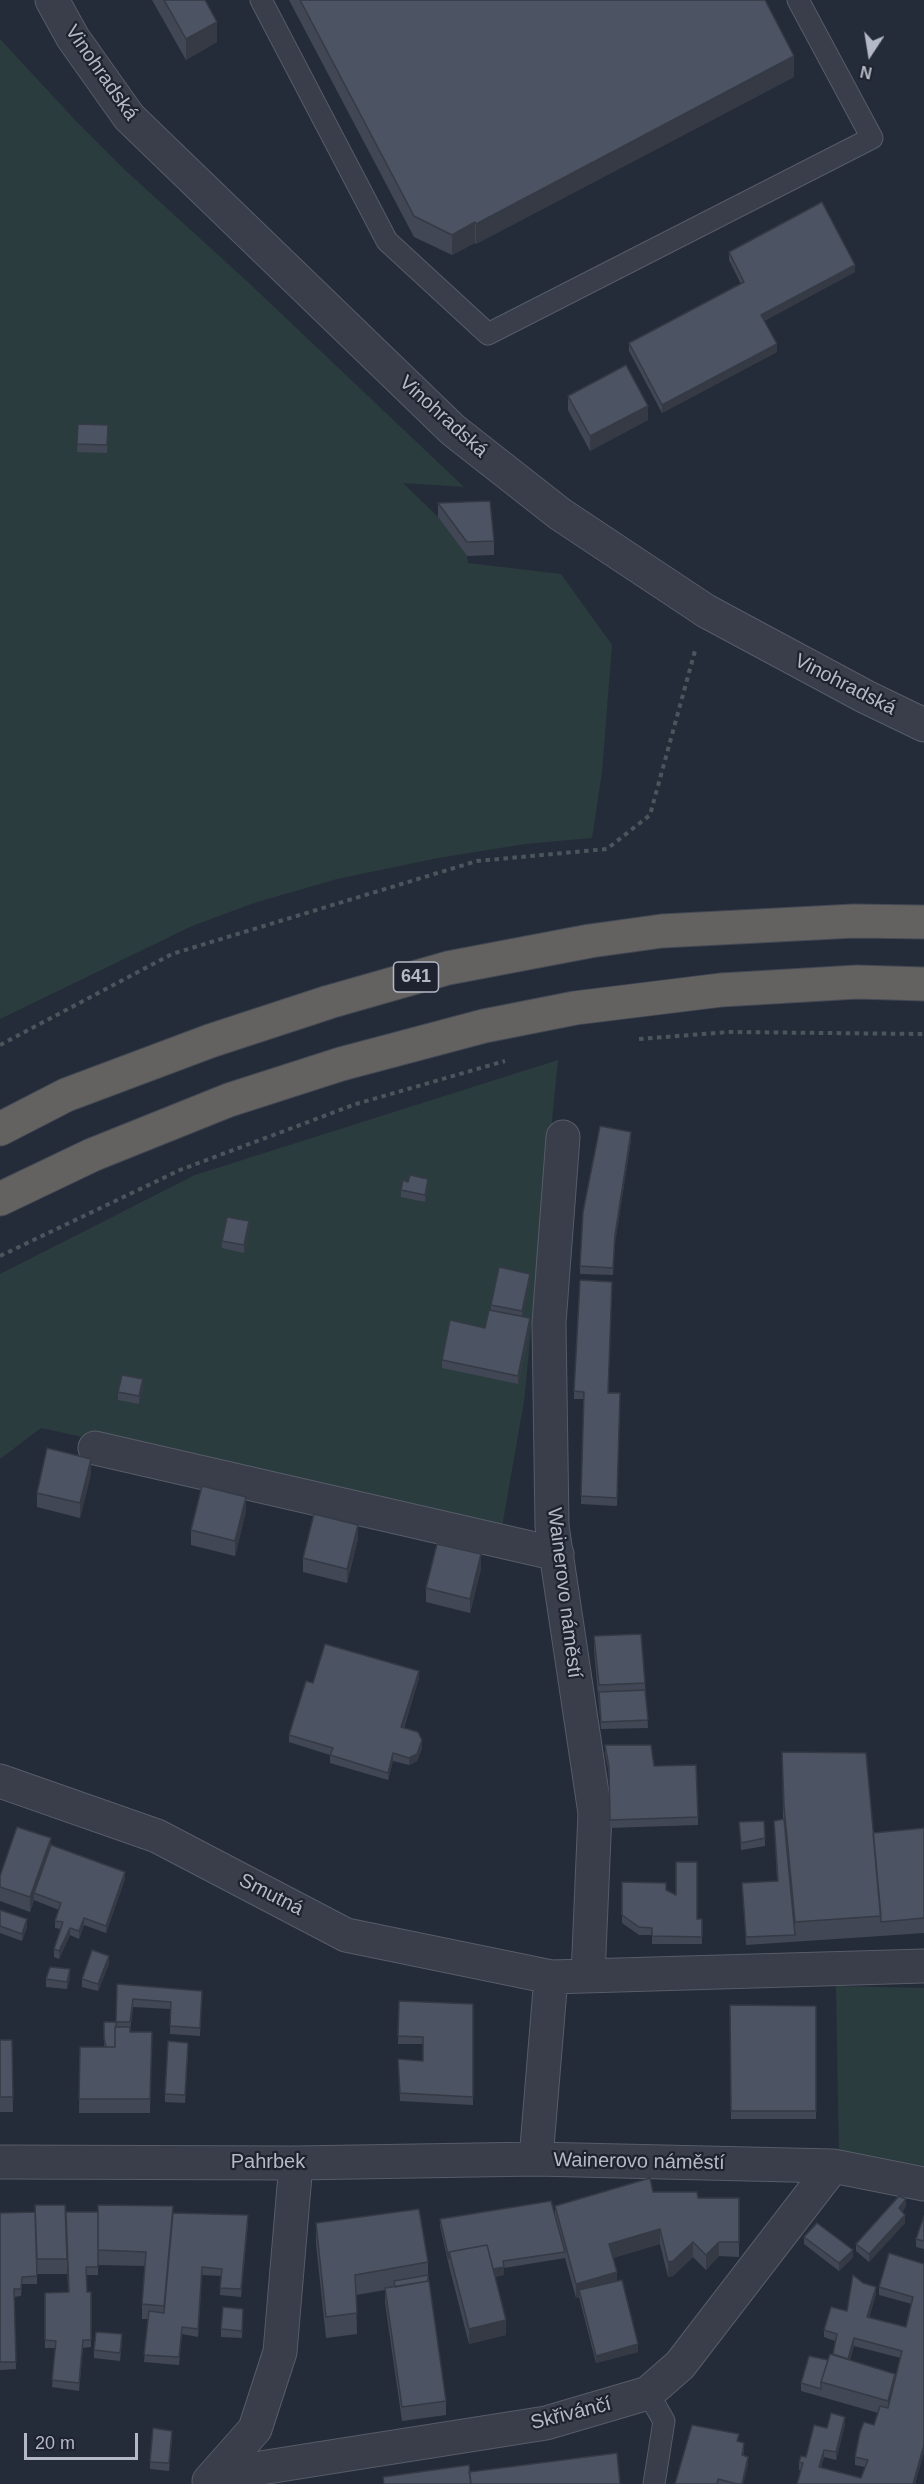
<!DOCTYPE html>
<meta charset="utf-8">
<style>
body{margin:0}
#map{position:relative;width:924px;height:2484px;overflow:hidden;background:#252c39;font-family:Arial,sans-serif}
canvas{display:block}
.north{position:absolute;left:840px;top:24px;width:60px;height:60px;-webkit-text-stroke:4px #1e232f;paint-order:stroke;rotate:192deg;font-size:16px;font-weight:700;line-height:24px;text-align:center;color:#b4b9c5}
.north::after{content:'';display:block;margin:auto;width:21px;height:27px;background:#b4b9c5;clip-path:polygon(50% 0,100% 100%,50% 72%,0 100%)}
.scale{position:absolute;left:24px;top:2433px;width:114px;height:27px;box-sizing:border-box;border:3px solid #b4b9c5;border-top:0;padding-left:8px;font-size:18px;line-height:21px;white-space:nowrap;color:#b4b9c5;-webkit-text-stroke:4px #1e232f;paint-order:stroke}
</style>
<div id="map">
<canvas width="924" height="2484"></canvas>
<div class="north">N</div>
<div class="scale">20 m</div>
</div>
<script>
const g = document.querySelector('canvas').getContext('2d');
g.lineJoin = 'round';
function fillPath(path, color) { g.fillStyle = color; g.fill(path, 'evenodd'); }
const poly = rows => new Path2D(rows.map(r => 'M' + r).join(''));
function stroke(path, color, width, dash) { g.strokeStyle = color; g.lineWidth = width; g.lineCap = dash ? 'butt' : 'round'; g.setLineDash(dash || []); g.stroke(path); }
function label(font, color, halo, rows, align = 'center') {
  g.font = font + ' Arial,sans-serif'; g.lineWidth = 4.5; g.setLineDash([]); g.textBaseline = 'middle'; g.strokeStyle = halo; g.fillStyle = color; for (const [text, x, y, turn = 0] of rows) {
    g.save(); g.translate(x, y); g.rotate((+turn || 0) * Math.PI / 180); g.textAlign = isNaN(turn) ? turn : align; if (halo) g.strokeText(text, 0, 0); g.fillText(text, 0, 0); g.restore();
  }
}
const green = poly([
 [0,39,75,120,125,170,251,285,464,487,403,483,438,517,467,556,468,563,561,574,612,645,602,772,592,838,525,844,438,858,337,879,254,903,192,926,0,1019],
 [558,1060,524,1401,502,1527,41,1428,0,1459,0,1274,195,1175],
 [836,1986,924,1988,924,2177,839,2156]
]);
const path = poly([
 [639,1039,729,1032,924,1034],
 [0,1045,172,954,477,861,607,849,650,815,696,647],
 [0,1256,180,1170,356,1104,505,1061]
]);
const service = poly([
 [261,0,387,241,488,334,872,138,798,0],
 [648,2393,664,2421,654,2484]
]);
const minor = poly([
 [52,0,73,38,129,117,453,430,560,514,706,611,866,697,924,725],
 [563,1137,549,1323,552,1526,595,1813,588,1976],
 [95,1448,557,1554],
 [0,1781,157,1836,346,1935,551,1977,924,1966],
 [536,2159,551,1977],
 [0,2162,296,2163,536,2159,833,2166,924,2184],
 [216,2475,546,2423,648,2393,680,2365,833,2166],
 [209,2481,255,2429,280,2352,296,2163]
]);
const trunk = poly([
 [0,1129,66,1095,210,1041,329,1002,448,968,590,941,662,931,854,921,924,922],
 [0,1199,92,1155,229,1100,341,1064,484,1026,575,1008,721,990,857,982,924,984]
]);
const wall = poly([
 [152,0,205,0,217,42,186,60],
 [289,0,765,0,794,77,476,244,475,243,452,255,414,237],
 [729,252,855,272,764,321,777,352,662,413,629,351,629,343,741,284,729,260],
 [568,396,648,420,590,451,568,410],
 [78,424,108,425,107,453,77,452],
 [438,503,494,541,494,555,467,556,438,517],
 [631,1140,615,1243,613,1275,580,1274,580,1266],
 [408,1182,428,1187,425,1202,401,1197,401,1190],
 [249,1229,244,1253,222,1248,222,1241],
 [530,1281,522,1317,530,1326,518,1384,442,1368,442,1360,485,1328,491,1310,491,1305],
 [143,1387,139,1404,118,1400,118,1392],
 [574,1391,620,1393,617,1506,581,1504,584,1399,574,1399],
 [91,1474,80,1518,37,1507,37,1493],
 [246,1511,235,1556,191,1545,191,1530],
 [358,1539,347,1583,303,1572,303,1558],
 [481,1569,470,1613,426,1602,426,1588],
 [594,1636,645,1683,648,1728,601,1729,594,1650],
 [419,1678,404,1728,422,1748,417,1761,409,1765,393,1761,388,1780,330,1763,330,1755,289,1742,289,1735,313,1683],
 [605,1745,654,1766,698,1817,698,1825,610,1828,609,1774,605,1753],
 [782,1752,873,1833,924,1828,924,1933,881,1936,746,1945,742,1883,777,1881,774,1821,783,1819],
 [739,1822,765,1838,765,1846,741,1850],
 [51,1845,125,1879,106,1933,84,1925,79,1939,70,1935,59,1959,54,1957,54,1949,61,1929,55,1928,55,1921,59,1910,34,1900,30,1912,0,1901,0,1876],
 [622,1882,666,1890,697,1919,702,1919,702,1944,652,1944,652,1935,639,1935,622,1923],
 [0,1910,27,1927,22,1941,0,1933],
 [109,1964,98,1991,82,1987,82,1979],
 [70,1977,67,1989,46,1987,46,1979],
 [117,1984,202,1991,200,2036,170,2034,170,2009,133,2007,130,2032,152,2032,150,2113,79,2113,80,2047,104,2047,104,2038,116,2022],
 [399,2001,473,2004,473,2105,400,2101,398,2059,423,2061,423,2044,398,2044],
 [730,2005,816,2006,816,2119,731,2119],
 [0,2040,12,2040,13,2112,0,2112],
 [188,2051,185,2103,165,2102,165,2094],
 [653,2192,698,2198,739,2198,739,2257,719,2256,706,2270,693,2257,673,2276,668,2277,660,2244,613,2258,617,2281,638,2352,596,2363,579,2297,576,2298,565,2258,504,2268,504,2275,495,2277,506,2335,469,2344,449,2266,440,2226,440,2219,555,2213,555,2206],
 [906,2206,902,2212,905,2223,869,2262,856,2251,856,2244],
 [66,2212,173,2214,248,2223,241,2297,220,2295,221,2276,202,2275,198,2337,182,2334,179,2365,144,2362,148,2319,142,2319,142,2304,145,2266,98,2265,98,2275,86,2275,87,2292,91,2292,91,2347,83,2348,79,2391,52,2387,55,2348,45,2348,45,2293,68,2292,67,2251,67,2274,37,2274,37,2272,37,2284,22,2284,21,2296,14,2297,16,2369,0,2370,0,2213],
 [924,2216,924,2249,916,2247,916,2239],
 [316,2223,428,2262,428,2275,446,2401,446,2415,402,2421,385,2303,385,2290,356,2295,357,2334,326,2338,316,2244],
 [804,2237,853,2257,839,2271,804,2244],
 [924,2264,924,2452,915,2484,797,2484,801,2470,799,2470,799,2462,806,2457,827,2428,845,2424,836,2460,824,2457,821,2467,861,2478,865,2467,855,2465,855,2457,874,2425,878,2413,801,2391,801,2383,828,2360,833,2355,835,2341,824,2337,824,2330,847,2311,876,2294,869,2318,906,2327,912,2304,879,2295,879,2287],
 [854,2346,901,2358,895,2381,850,2360],
 [243,2309,242,2338,221,2337,221,2329],
 [122,2342,120,2361,94,2358,94,2350],
 [172,2438,169,2471,150,2469,150,2462],
 [739,2441,744,2450,743,2456,748,2464,743,2484,675,2484]
]);
const shadedWall = poly([
 [217,22,217,42,186,60,186,39],
 [794,56,794,77,476,244,476,224],
 [475,222,475,243,452,255,452,235],
 [855,265,855,272,761,322,761,315],
 [777,344,777,352,662,413,662,405],
 [648,406,648,420,590,451,590,436],
 [631,1132,631,1140,615,1243,613,1275,615,1235],
 [428,1179,428,1187,425,1202,425,1195],
 [249,1221,249,1229,244,1253,244,1245],
 [530,1274,530,1281,522,1319,522,1311],
 [530,1318,530,1326,518,1384,518,1376],
 [143,1379,143,1387,139,1404,139,1396],
 [91,1459,91,1474,80,1518,80,1503],
 [246,1497,246,1511,235,1556,235,1541],
 [358,1525,358,1539,347,1583,347,1569],
 [481,1554,481,1569,470,1613,470,1599],
 [419,1671,419,1678,401,1735,401,1727],
 [422,1740,422,1748,417,1761,409,1765,409,1758],
 [393,1753,393,1761,388,1780,388,1773],
 [51,1838,51,1853,34,1893,34,1900,30,1912,30,1897],
 [125,1872,125,1879,106,1933,106,1926],
 [84,1918,84,1925,79,1939,79,1931],
 [27,1919,27,1927,22,1941,22,1934],
 [70,1928,70,1935,59,1959,59,1951],
 [109,1956,109,1964,98,1991,98,1984],
 [70,1969,70,1977,67,1989,67,1982],
 [906,2199,906,2206,899,2216,899,2208],
 [248,2215,248,2223,241,2297,241,2289],
 [905,2215,905,2223,869,2262,869,2254],
 [660,2229,660,2244,609,2259,609,2244],
 [693,2242,693,2257,673,2276,668,2277,668,2262],
 [719,2242,719,2256,706,2270,706,2255],
 [853,2250,853,2257,839,2271,839,2263],
 [504,2267,504,2275,491,2277,491,2270],
 [617,2272,617,2287,579,2290,579,2297,576,2298,576,2284],
 [876,2287,876,2294,867,2325,867,2317],
 [506,2320,506,2335,469,2344,469,2329],
 [854,2338,854,2346,848,2367,848,2359],
 [638,2344,638,2352,596,2363,596,2356],
 [895,2374,895,2389,888,2415,888,2401],
 [845,2417,845,2424,836,2460,836,2452],
 [924,2445,924,2452,915,2484,913,2484],
 [824,2450,824,2457,819,2474,819,2467],
 [748,2457,748,2464,743,2484,742,2484]
]);
const building = poly([
 [164,0,205,0,217,22,186,39,164,0],
 [300,0,765,0,794,56,476,224,475,222,452,235,414,216,300,0],
 [822,202,855,265,761,315,777,344,662,405,629,343,744,282,729,252,822,202],
 [626,365,648,406,590,436,568,396,626,365],
 [78,424,108,425,107,445,77,444,78,424],
 [490,501,494,541,467,542,438,503,490,501],
 [600,1126,631,1132,615,1235,613,1268,580,1266,583,1212,600,1126],
 [410,1175,428,1179,425,1195,401,1190,403,1180,408,1182,410,1175],
 [227,1217,249,1221,244,1245,222,1241,227,1217],
 [499,1267,530,1274,522,1311,491,1305,499,1267],
 [580,1280,612,1282,608,1393,620,1393,617,1498,581,1496,584,1392,574,1391,580,1280],
 [489,1310,530,1318,518,1376,442,1360,450,1320,485,1328,489,1310],
 [122,1375,143,1379,139,1396,118,1392,122,1375],
 [47,1448,91,1459,80,1503,37,1493,47,1448],
 [202,1486,246,1497,235,1541,191,1530,202,1486],
 [314,1514,358,1525,347,1569,303,1558,314,1514],
 [437,1544,481,1554,470,1599,426,1588,437,1544],
 [641,1634,645,1683,599,1685,594,1636,641,1634],
 [325,1644,419,1671,401,1727,418,1732,422,1740,417,1754,409,1758,393,1753,388,1773,330,1755,333,1748,289,1735,306,1681,313,1683,325,1644],
 [645,1690,648,1720,601,1722,599,1692,645,1690],
 [605,1745,651,1745,654,1766,696,1765,698,1817,610,1820,609,1767,605,1745],
 [782,1752,866,1753,881,1916,795,1922,784,1806,782,1752],
 [784,1819,795,1935,746,1937,742,1883,778,1881,774,1821,784,1819],
 [764,1821,765,1838,741,1843,739,1822,764,1821],
 [17,1827,51,1838,30,1897,0,1887,0,1876,17,1827],
 [924,1828,924,1918,881,1922,873,1833,924,1828],
 [51,1845,125,1872,106,1926,84,1918,79,1931,70,1928,59,1951,54,1949,63,1922,55,1921,61,1903,34,1893,51,1845],
 [676,1862,697,1862,697,1919,702,1919,702,1937,652,1936,652,1928,639,1927,622,1915,622,1882,666,1883,666,1890,676,1895,676,1862],
 [0,1910,27,1919,22,1934,0,1926,0,1910],
 [92,1950,109,1956,98,1984,82,1979,92,1950],
 [50,1967,70,1969,67,1982,46,1979,50,1967],
 [117,1984,202,1991,200,2028,170,2026,171,2002,133,1999,130,2022,116,2022,117,1984],
 [399,2001,473,2004,473,2097,400,2093,398,2059,423,2061,423,2037,398,2036,399,2001],
 [730,2005,816,2006,816,2111,731,2111,730,2005],
 [104,2022,116,2022,116,2027,115,2027,115,2047,106,2047,104,2038,104,2022],
 [115,2027,130,2027,130,2032,152,2032,150,2099,79,2099,80,2047,115,2047,115,2027],
 [0,2040,12,2040,13,2097,0,2097,0,2040],
 [168,2041,188,2043,185,2095,165,2094,168,2041],
 [650,2178,653,2192,697,2192,698,2198,739,2198,739,2242,719,2242,706,2255,693,2242,673,2261,668,2262,660,2229,609,2244,617,2272,576,2284,555,2206,650,2178],
 [899,2196,906,2199,899,2208,905,2215,869,2254,856,2244,899,2196],
 [551,2201,565,2252,503,2261,504,2267,493,2269,487,2245,449,2252,449,2259,440,2219,551,2201],
 [35,2205,65,2205,67,2259,37,2259,35,2205],
 [98,2205,173,2206,164,2306,142,2304,146,2252,98,2250,98,2205],
 [419,2209,428,2262,355,2275,357,2313,326,2317,316,2223,419,2209],
 [35,2212,37,2276,22,2277,21,2289,14,2289,16,2362,0,2362,0,2213,35,2212],
 [66,2212,98,2212,98,2267,86,2267,87,2292,91,2292,91,2340,83,2340,79,2383,52,2380,56,2341,45,2340,45,2293,69,2292,66,2212],
 [173,2213,248,2215,241,2289,220,2288,222,2269,202,2267,198,2329,182,2327,179,2357,144,2355,149,2311,164,2313,173,2213],
 [924,2216,924,2241,916,2239,924,2216],
 [817,2223,853,2250,839,2263,804,2237,817,2223],
 [487,2245,506,2320,469,2329,449,2252,487,2245],
 [889,2253,924,2264,924,2445,913,2484,797,2484,803,2463,799,2462,801,2456,806,2457,814,2425,827,2428,831,2413,845,2417,836,2452,824,2450,819,2467,861,2478,868,2460,855,2457,860,2432,864,2422,874,2425,880,2406,888,2408,902,2351,854,2338,848,2359,833,2354,837,2334,824,2330,831,2307,847,2311,853,2275,863,2283,876,2287,867,2317,906,2327,913,2297,879,2287,889,2253],
 [428,2275,428,2281,395,2287,394,2281,428,2275],
 [622,2280,638,2344,596,2356,579,2290,622,2280],
 [429,2281,446,2401,402,2407,385,2288,429,2281],
 [223,2307,243,2309,242,2331,221,2329,223,2307],
 [96,2332,122,2334,120,2353,94,2350,96,2332],
 [830,2354,895,2374,888,2401,821,2382,830,2354],
 [809,2356,828,2360,821,2382,821,2389,801,2383,809,2356],
 [692,2425,739,2434,737,2441,744,2443,742,2455,748,2457,742,2484,737,2484,718,2479,717,2484,675,2484,692,2425],
 [153,2428,172,2431,169,2463,150,2462,153,2428],
 [617,2453,620,2484,471,2484,469,2472,617,2453],
 [469,2465,471,2484,384,2484,383,2477,469,2465]
]);
const shields = [
 [416,977,45]
];
const shieldNames = [
 ["641",416,977]
];
const streetNames = [
 ["Vinohradská",101,73,55],
 ["Vinohradská",443,417,42],
 ["Vinohradská",845,685,27],
 ["Wainerovo náměstí",564,1593,83],
 ["Smutná",271,1895,27],
 ["Pahrbek",268,2162],
 ["Wainerovo náměstí",639,2162,1],
 ["Skřivánčí",571,2414,-14]
];
fillPath(green, '#2b3c3e');
stroke(service, '#575c68', 23);
stroke(minor, '#575c68', 35);
stroke(trunk, '#444955', 35);
stroke(path, '#49575c', 4, [4.5, 4.5]);
stroke(service, '#393e4a', 21);
stroke(minor, '#393e4a', 33);
stroke(trunk, '#636260', 33);
fillPath(wall, '#414755');
fillPath(shadedWall, '#353a45');
fillPath(building, '#4c5363');
stroke(building, '#353a45', 1.5);
for (const [x, y, w] of shields) { const box = new Path2D(); box.roundRect(x - w / 2, y - 15, w, 30, 4.5); g.fillStyle = '#1e232f'; g.fill(box); stroke(box, '#b4b9c5', 1.5); }
label('bold 18px', '#b4b9c5', null, shieldNames);
label('20px', '#b4b9c5', '#1e232f', streetNames);
</script>
